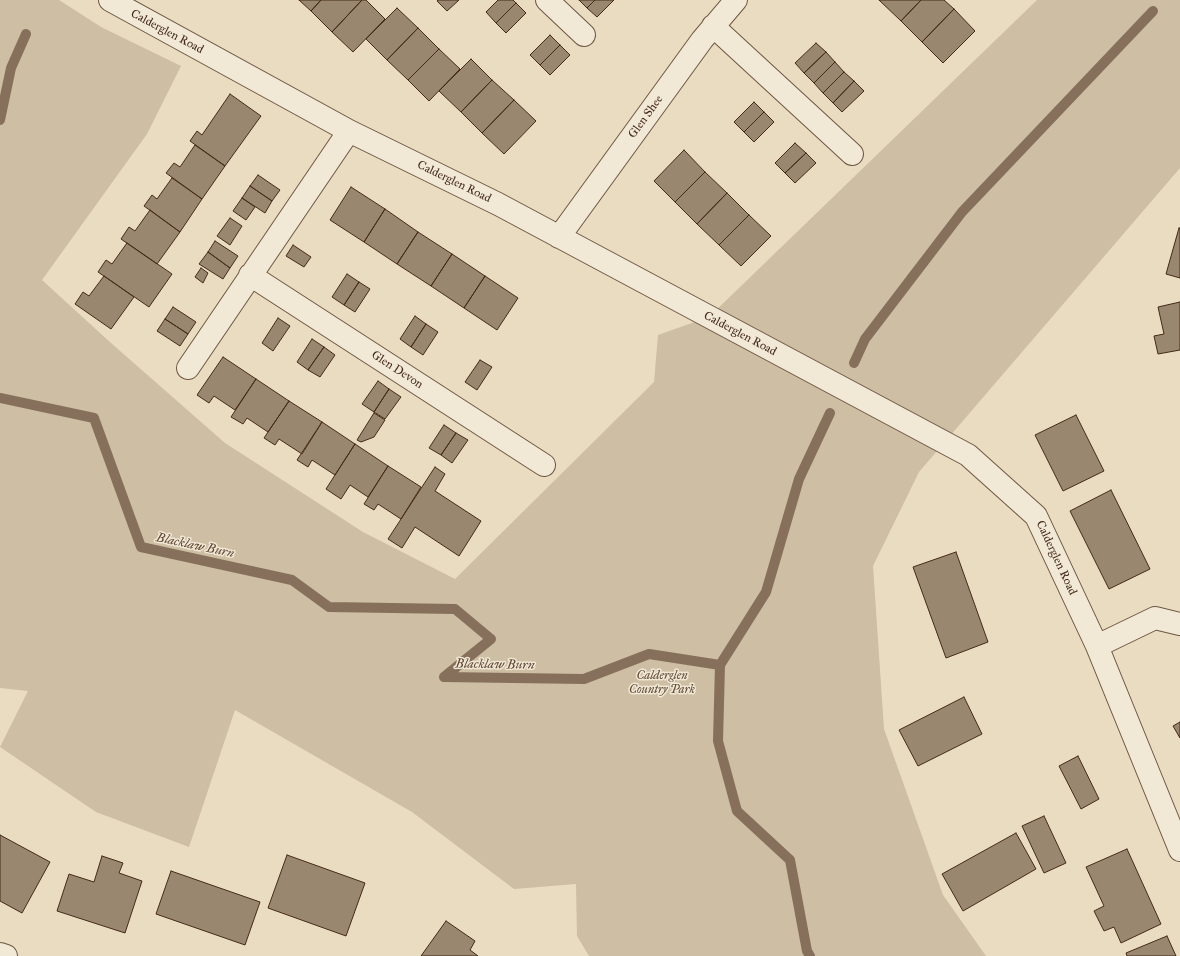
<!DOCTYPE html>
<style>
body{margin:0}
canvas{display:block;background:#e9dcc0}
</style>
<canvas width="1180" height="956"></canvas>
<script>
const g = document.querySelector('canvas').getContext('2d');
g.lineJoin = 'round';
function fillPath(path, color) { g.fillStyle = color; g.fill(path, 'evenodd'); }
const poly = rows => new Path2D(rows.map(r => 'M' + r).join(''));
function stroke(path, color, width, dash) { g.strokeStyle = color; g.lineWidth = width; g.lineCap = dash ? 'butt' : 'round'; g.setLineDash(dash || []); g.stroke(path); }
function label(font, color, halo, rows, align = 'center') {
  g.font = font + ' "IM FELL Great Primer",serif'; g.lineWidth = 3; g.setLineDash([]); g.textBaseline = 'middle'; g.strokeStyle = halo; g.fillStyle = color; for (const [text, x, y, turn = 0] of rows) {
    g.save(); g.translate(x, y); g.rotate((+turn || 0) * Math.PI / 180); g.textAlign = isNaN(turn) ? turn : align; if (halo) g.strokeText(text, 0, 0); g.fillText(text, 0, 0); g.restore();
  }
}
const green = poly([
 [0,0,59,0,101,27,181,66,147,134,42,280,111,343,225,443,363,532,455,579,654,382,658,335,709,317,1037,0,1180,0,1180,168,919,472,873,566,884,729,943,895,986,956,589,956,577,936,576,884,514,889,412,812,235,710,189,847,96,812,0,747,28,691,0,688]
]);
const stream = poly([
 [0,120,11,68,26,34],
 [854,363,865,339,962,212,1153,11],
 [0,398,94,418,141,547,292,580,329,607,455,609,491,639,444,677,584,679,649,654,720,665,718,741,737,811,790,860,807,951,810,956],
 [720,665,766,592,799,479,830,413]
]);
const building = poly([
 [299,0,321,0,311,11,299,0],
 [321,0,362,0,332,32,311,11,321,0],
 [362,0,366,0,385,19,353,52,332,32,362,0],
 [438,0,459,0,447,11,437,1,438,0],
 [498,0,513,0,516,3,496,23,486,12,498,0],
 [579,0,595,0,587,8,579,0],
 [595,0,614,0,597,17,587,8,595,0],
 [879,0,921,0,901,21,879,0],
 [921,0,944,0,954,9,922,42,901,21,921,0],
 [516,3,526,13,506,33,496,23,516,3],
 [397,8,418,28,387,60,366,39,397,8],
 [954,9,975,31,943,63,922,42,954,9],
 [418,28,439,49,408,80,387,60,418,28],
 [550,35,560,45,540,65,530,55,550,35],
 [816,43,826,52,804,73,795,63,816,43],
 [560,45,570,55,550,75,540,65,560,45],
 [439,49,460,69,429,101,408,80,439,49],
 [826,52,835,62,814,83,804,73,826,52],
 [471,59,492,80,461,112,439,91,471,59],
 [835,62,844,72,823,93,814,83,835,62],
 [844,72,854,81,833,103,823,93,844,72],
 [492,80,514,100,482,133,461,112,492,80],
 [854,81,864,91,842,112,833,103,854,81],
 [230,94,261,116,225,166,190,141,197,131,202,135,230,94],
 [514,100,536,121,504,154,482,133,514,100],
 [754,102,764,112,744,132,734,122,754,102],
 [764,112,774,122,754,142,744,132,764,112],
 [795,143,806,153,785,173,775,163,795,143],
 [195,145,225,166,202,199,166,173,174,163,180,167,195,145],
 [684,150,705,172,675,202,654,181,684,150],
 [806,153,816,163,795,183,785,173,806,153],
 [705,172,727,193,697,224,675,202,705,172],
 [258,175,280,190,272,201,250,186,258,175],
 [172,178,202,199,180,232,144,206,152,195,157,199,172,178],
 [250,186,272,201,265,213,242,198,250,186],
 [351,187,385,209,364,242,330,220,351,187],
 [727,193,749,215,719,245,697,224,727,193],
 [242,198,255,207,246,220,233,211,242,198],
 [385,209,418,232,397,264,364,242,385,209],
 [150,210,180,232,157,264,121,239,129,227,135,231,150,210],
 [749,215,771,236,741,266,719,245,749,215],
 [230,218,242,226,230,245,217,236,230,218],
 [1179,228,1180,228,1180,278,1166,274,1179,228],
 [418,232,452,254,431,286,397,264,418,232],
 [215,241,238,256,230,268,208,252,215,241],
 [127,243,172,274,149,307,98,272,106,260,112,264,127,243],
 [293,245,311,257,304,267,286,256,293,245],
 [208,252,230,268,223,279,199,264,208,252],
 [452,254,485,276,464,308,431,286,452,254],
 [201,268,208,273,203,283,195,277,201,268],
 [347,274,359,282,344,305,332,297,347,274],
 [104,276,134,297,111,329,75,304,83,292,89,296,104,276],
 [485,276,518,298,497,330,464,308,485,276],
 [359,282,370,289,355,312,344,305,359,282],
 [1180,302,1180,350,1158,354,1154,336,1164,334,1158,307,1180,302],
 [173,307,196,322,188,334,165,319,173,307],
 [415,316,426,324,411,347,400,339,415,316],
 [278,318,290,326,273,351,262,343,278,318],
 [165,319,188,334,180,346,157,331,165,319],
 [426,324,438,332,423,355,411,347,426,324],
 [312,339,324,347,308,370,297,362,312,339],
 [324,347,335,355,320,377,308,370,324,347],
 [223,357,256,379,235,410,214,396,209,403,197,395,223,357],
 [480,360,492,367,477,390,465,382,480,360],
 [256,379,289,401,268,432,247,418,243,424,231,417,256,379],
 [378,381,389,389,374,412,362,404,378,381],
 [389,389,401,397,385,419,374,412,389,389],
 [289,401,322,422,302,454,279,439,275,445,264,438,289,401],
 [374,413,385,420,374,437,361,442,357,440,374,413],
 [1076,415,1104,471,1063,491,1035,435,1076,415],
 [322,422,355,444,335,475,312,460,308,467,297,460,322,422],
 [444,425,456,433,441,455,429,448,444,425],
 [456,433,468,440,452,463,441,455,456,433],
 [355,444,388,466,368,497,350,485,341,499,326,489,355,444],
 [388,466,421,487,401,519,378,504,374,510,364,504,388,466],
 [435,467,445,474,435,491,481,521,459,556,415,527,402,548,388,539,435,467],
 [1111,490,1150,569,1109,589,1070,511,1111,490],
 [956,552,988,642,946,658,913,567,956,552],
 [964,697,982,734,918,766,899,730,964,697],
 [1180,722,1180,738,1173,726,1180,722],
 [1078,756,1099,799,1081,809,1059,766,1078,756],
 [1044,816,1066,863,1044,873,1022,826,1044,816],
 [1016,833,1036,869,963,911,942,874,1016,833],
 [0,835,50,862,22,913,0,901,0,835],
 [1127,849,1161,924,1121,943,1114,927,1104,931,1094,911,1104,906,1086,867,1127,849],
 [287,855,365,883,346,936,268,908,287,855],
 [102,856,123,863,119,873,142,881,125,933,57,911,69,874,94,882,102,856],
 [171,871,260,902,245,945,156,914,171,871],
 [446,921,475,941,470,950,478,956,421,956,446,921],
 [1167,936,1176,956,1127,956,1126,953,1167,936]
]);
const minor = poly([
 [110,0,349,131,498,204,968,455,1036,516,1097,646,1180,850],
 [547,0,584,35],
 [713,26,852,154],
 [559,237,702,40,736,0],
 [250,275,544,465],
 [188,368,349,131],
 [1097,646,1155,618,1180,624],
 [0,954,6,956]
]);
const streetNames = [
 ["Calderglen Road",167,32,28],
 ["Glen Shee",646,117,-54],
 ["Calderglen Road",454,182,26],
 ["Calderglen Road",740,334,28],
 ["Glen Devon",397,370,33],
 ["Calderglen Road",1056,558,65]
];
const parkNames = [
 ["Calderglen",662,676],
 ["Country Park",662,690]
];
const waterNames = [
 ["Blacklaw Burn",195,546,12],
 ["Blacklaw Burn",495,665,1]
];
fillPath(green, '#cdbea4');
stroke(stream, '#86705b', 10);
fillPath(building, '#9a8770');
stroke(building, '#452a19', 1);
stroke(minor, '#6e5643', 24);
stroke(minor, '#f1e8d6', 22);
label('12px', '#452a19', '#f1e8d6', streetNames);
label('italic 12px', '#604835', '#f1e8d6', parkNames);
label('italic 13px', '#604734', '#f1e8d6', waterNames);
</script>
